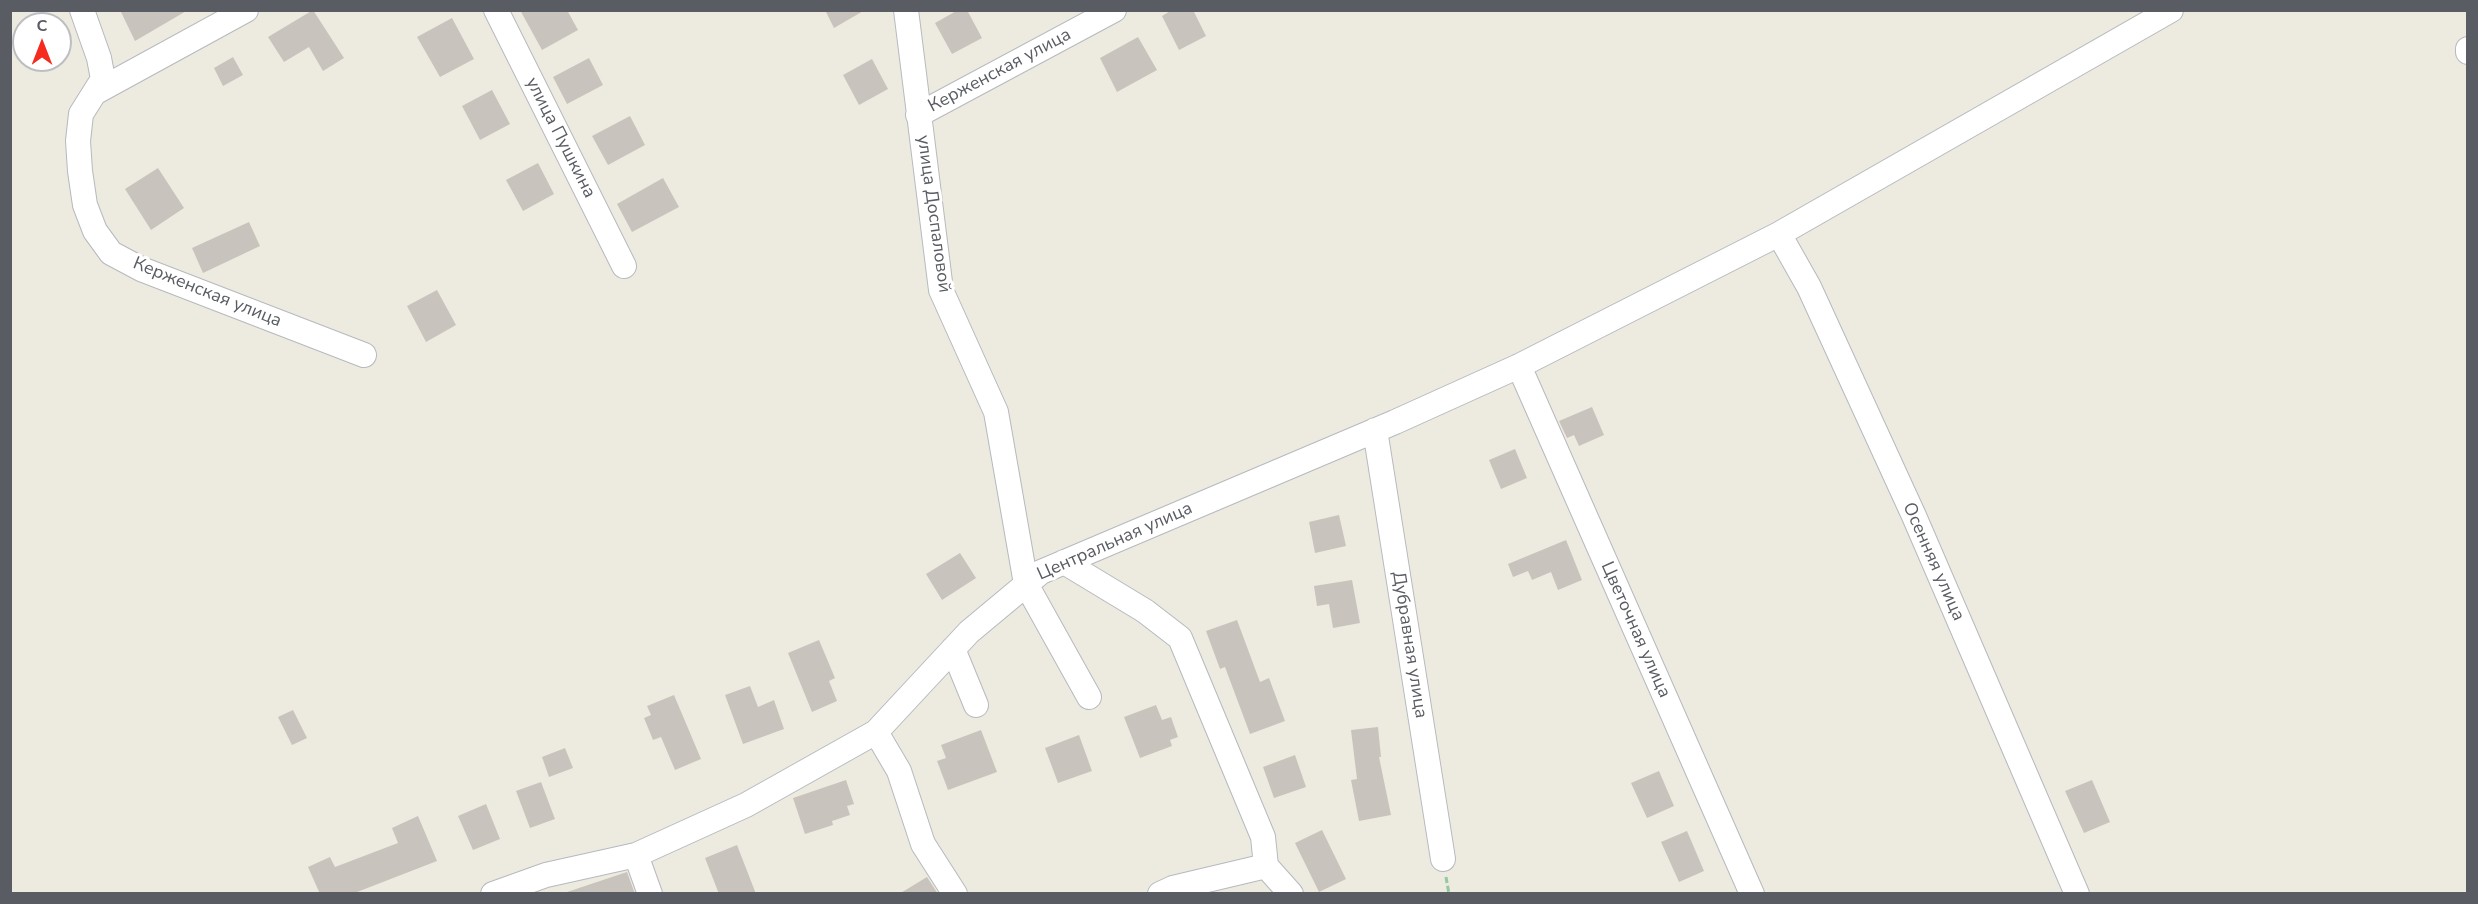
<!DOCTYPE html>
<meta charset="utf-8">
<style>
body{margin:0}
#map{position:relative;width:2478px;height:904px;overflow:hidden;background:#edeae0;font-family:"Nunito Sans",sans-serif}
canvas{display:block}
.frame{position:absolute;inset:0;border:12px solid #595d63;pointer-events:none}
.north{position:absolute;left:12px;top:12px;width:60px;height:60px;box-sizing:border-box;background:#fff;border:2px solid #bdbec1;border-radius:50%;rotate:0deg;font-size:16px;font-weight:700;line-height:24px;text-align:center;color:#595d63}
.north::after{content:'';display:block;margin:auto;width:21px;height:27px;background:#f52b1f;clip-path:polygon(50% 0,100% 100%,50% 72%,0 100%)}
</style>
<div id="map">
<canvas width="2478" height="904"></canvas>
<div class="frame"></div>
<div class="north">С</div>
</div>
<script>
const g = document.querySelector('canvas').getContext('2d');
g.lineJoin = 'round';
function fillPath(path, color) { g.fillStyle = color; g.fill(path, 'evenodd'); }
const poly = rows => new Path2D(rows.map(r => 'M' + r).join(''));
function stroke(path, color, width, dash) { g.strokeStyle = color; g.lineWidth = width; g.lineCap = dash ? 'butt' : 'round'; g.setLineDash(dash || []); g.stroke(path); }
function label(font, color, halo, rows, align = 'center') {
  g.font = font + ' "Nunito Sans",sans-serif'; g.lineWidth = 6; g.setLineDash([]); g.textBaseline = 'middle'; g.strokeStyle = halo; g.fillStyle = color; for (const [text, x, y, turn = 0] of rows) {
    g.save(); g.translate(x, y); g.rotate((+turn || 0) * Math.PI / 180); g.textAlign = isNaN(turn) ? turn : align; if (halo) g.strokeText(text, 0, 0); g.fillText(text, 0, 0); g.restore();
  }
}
const building = poly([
 [120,10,188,10,135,41],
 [313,10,344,58,323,71,309,47,284,62,268,37],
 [520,10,567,10,578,30,542,50],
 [825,10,865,10,834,28],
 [958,10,967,10,982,38,952,54,935,23],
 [1172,10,1193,10,1206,36,1179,50,1162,16],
 [452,18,474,59,440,77,417,37],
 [1138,37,1157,70,1117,92,1100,58],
 [233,57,243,75,223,86,214,68],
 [589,58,603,85,567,104,553,77],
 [872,59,888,89,859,105,843,75],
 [492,90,510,124,480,140,462,106],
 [630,116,645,145,608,165,592,136],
 [538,163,554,194,523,211,506,180],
 [158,168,184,208,151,230,125,189],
 [663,178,679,207,632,232,617,204],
 [249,222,260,246,203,273,192,248],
 [437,290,456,325,426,342,407,306],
 [1592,407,1604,435,1579,446,1574,435,1567,438,1559,421],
 [1515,449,1527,478,1501,489,1489,460],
 [1339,515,1346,546,1315,553,1309,522],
 [1566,540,1582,580,1558,590,1551,572,1532,580,1528,571,1513,577,1508,564],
 [960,553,976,578,942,600,926,574],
 [1352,580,1360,623,1333,628,1329,604,1317,606,1314,586],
 [1237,620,1260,682,1269,678,1285,721,1250,734,1225,667,1220,669,1206,631],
 [819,640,835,678,829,681,837,701,812,712,788,653],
 [750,686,758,707,774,700,784,729,743,744,725,695],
 [674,695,701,759,675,770,661,737,653,740,644,718,651,715,647,706],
 [1156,705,1162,720,1171,717,1178,737,1170,740,1172,746,1140,758,1124,717],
 [293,710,307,738,292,745,278,717],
 [1378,727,1381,757,1379,757,1391,815,1359,821,1351,780,1357,779,1351,730],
 [981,730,997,772,948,790,937,761,946,758,941,745],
 [1079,735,1092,771,1058,783,1045,748],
 [565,748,573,768,549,777,542,757],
 [1295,755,1306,787,1274,798,1263,767],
 [1659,771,1674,806,1647,818,1631,783],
 [846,780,854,804,847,806,850,815,832,821,833,825,805,834,793,798],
 [2092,780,2110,822,2084,833,2065,791],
 [541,782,555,819,530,828,516,791],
 [486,804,500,839,473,850,458,816],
 [418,816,437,861,352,894,320,894,308,867,330,857,335,867,398,843,392,828],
 [1322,830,1346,879,1319,892,1295,843],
 [1687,831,1704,871,1679,882,1661,842],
 [737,845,756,894,719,894,705,858],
 [627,872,635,894,568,894,567,892],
 [927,877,938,894,899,894]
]);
const path = poly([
 [1446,877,1449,894]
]);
const minor = poly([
 [82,10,99,58,103,79,81,114,78,141,80,171,85,205,95,231,111,253,141,269,364,355],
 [496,10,624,266],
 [906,10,941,290,996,412,1026,584,1089,697],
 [2468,49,2468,52],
 [96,92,246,10],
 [918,115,1114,10],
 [1779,234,1809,287,1914,516,2077,894],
 [1519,366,1752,894],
 [1375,430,1443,859],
 [1064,562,1145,611,1180,638,1263,837,1266,866,1173,888,1160,894],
 [953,649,976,705],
 [876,732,899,771,923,844,955,894],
 [636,855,650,894],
 [1266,866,1291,894],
 [493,894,546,875,636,855,746,805,876,732,969,632,1041,572,1395,422,1519,366,1779,234,2171,10]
]);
const streetNames = [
 ["Керженская улица",1000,71,-28],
 ["улица Пушкина",560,138,63],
 ["улица Доспаловой",933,214,82],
 ["Керженская улица",207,293,22],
 ["Центральная улица",1115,542,-24],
 ["Осенняя улица",1933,562,66],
 ["Цветочная улица",1635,630,66],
 ["Дубравная улица",1409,645,81]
];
fillPath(building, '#c8c4bd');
stroke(minor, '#b6b9be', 26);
stroke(path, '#93c8a1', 3, [6, 3]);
stroke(minor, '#fff', 24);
label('18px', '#595d63', '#fff', streetNames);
</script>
